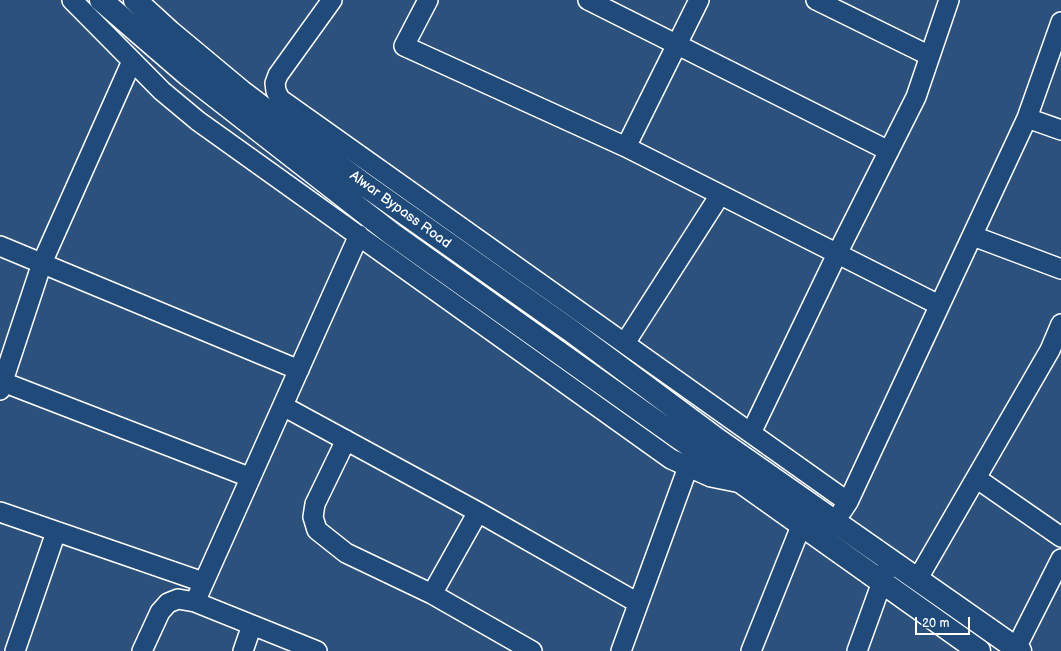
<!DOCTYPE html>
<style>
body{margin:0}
#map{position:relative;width:1061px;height:651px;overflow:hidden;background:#2d517d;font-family:"Balsamiq Sans",sans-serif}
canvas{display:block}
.scale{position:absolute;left:915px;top:617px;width:55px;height:18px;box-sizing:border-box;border:2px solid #fff;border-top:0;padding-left:5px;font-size:12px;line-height:14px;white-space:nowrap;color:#fff;-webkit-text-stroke:3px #1f4a7a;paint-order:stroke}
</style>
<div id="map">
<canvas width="1061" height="651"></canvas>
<div class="scale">20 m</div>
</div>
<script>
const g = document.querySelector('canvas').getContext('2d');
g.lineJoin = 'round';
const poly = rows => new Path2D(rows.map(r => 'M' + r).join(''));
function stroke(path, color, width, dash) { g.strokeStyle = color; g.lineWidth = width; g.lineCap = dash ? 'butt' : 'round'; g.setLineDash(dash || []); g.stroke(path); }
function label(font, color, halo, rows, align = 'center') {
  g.font = font + ' "Balsamiq Sans",sans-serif'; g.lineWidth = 3; g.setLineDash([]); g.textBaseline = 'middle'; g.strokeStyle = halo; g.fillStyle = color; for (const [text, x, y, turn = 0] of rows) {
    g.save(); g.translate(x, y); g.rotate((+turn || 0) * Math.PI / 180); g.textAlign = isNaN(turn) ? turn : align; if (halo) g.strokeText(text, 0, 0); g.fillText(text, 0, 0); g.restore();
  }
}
const minor = poly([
 [72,0,162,91,198,121,671,459,711,477,741,483],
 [332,0,278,75,275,83,276,91,280,99,848,502],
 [428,0,404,46,626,147,939,305],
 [588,0,889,151],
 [816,0,930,56],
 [1027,118,1061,130],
 [626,147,699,0],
 [973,236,1061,269],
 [0,246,299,370],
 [625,343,720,195],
 [3,382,249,477],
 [0,390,42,263,132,61],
 [283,406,478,512,638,603],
 [751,433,837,254,916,97,949,0],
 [346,440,315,504,313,517,317,530,346,553,432,594,532,651],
 [976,478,1061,537],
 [842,511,848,502,1027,118,1061,22],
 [0,512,203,582],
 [917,580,1050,350,1061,324],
 [432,594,478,512],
 [195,602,317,651],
 [1016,648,1061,559],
 [15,651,56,532],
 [142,651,160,612,168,603,178,599,195,602,359,235],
 [243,651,252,625],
 [621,651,688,467],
 [751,651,801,526],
 [857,651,887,568]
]);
const primary = poly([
 [101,0,188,75,392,234,979,651],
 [135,0,170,32,242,92,362,183,570,330,718,440,1020,651]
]);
const streetNames = [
 ["Alwar Bypass Road",400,210,36]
];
stroke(minor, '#fff', 22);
stroke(primary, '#fff', 25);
stroke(minor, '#1f4a7a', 19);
stroke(primary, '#1f4a7a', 22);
label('14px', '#fff', '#1f4a7a', streetNames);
</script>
